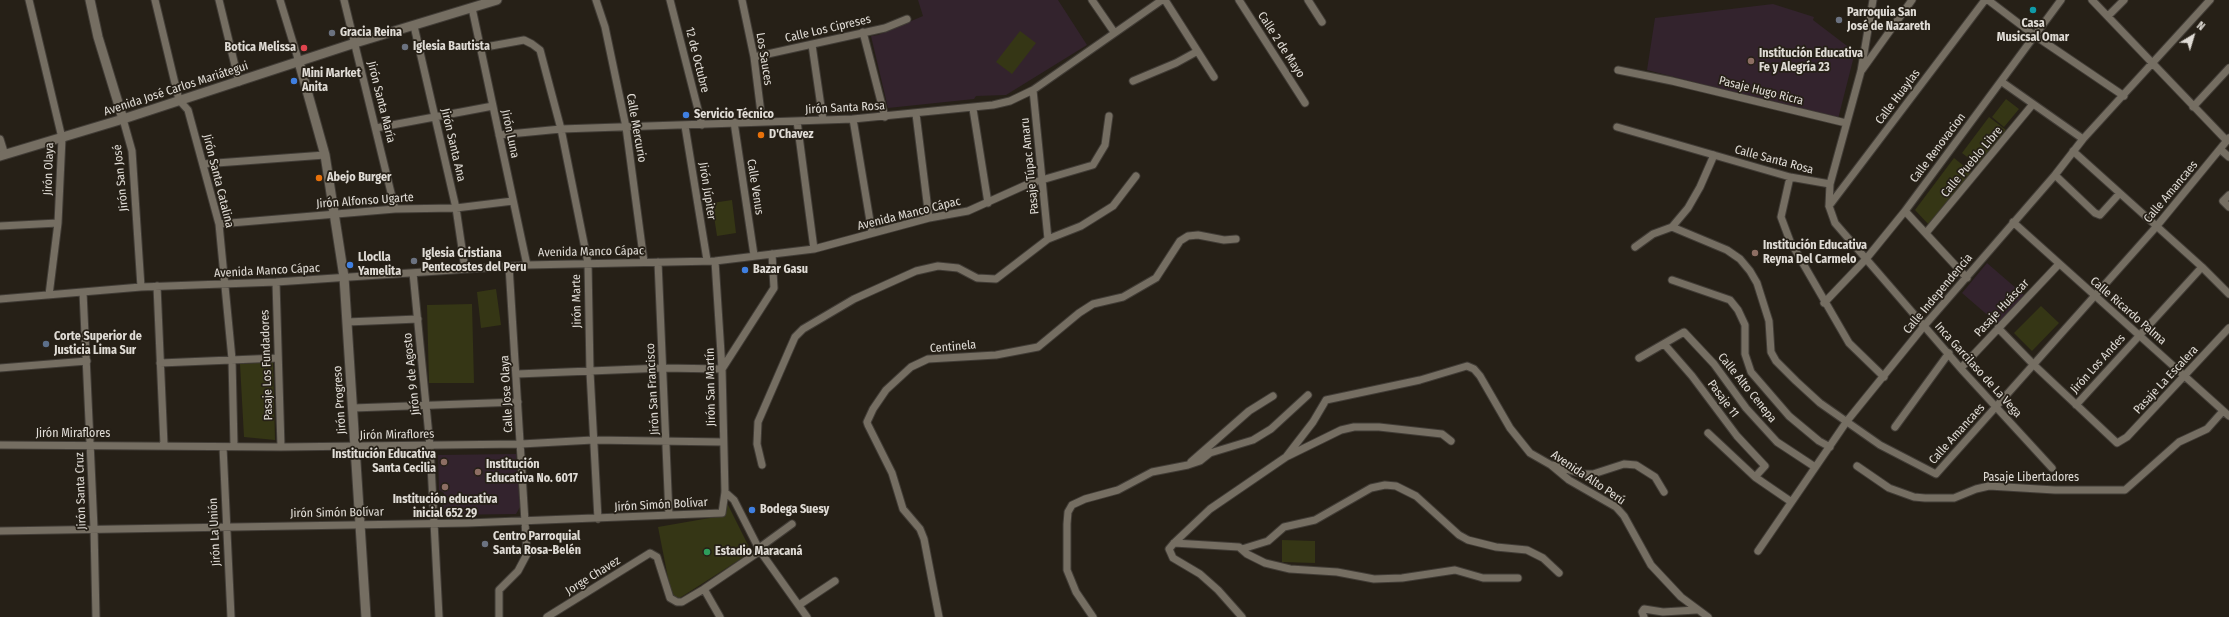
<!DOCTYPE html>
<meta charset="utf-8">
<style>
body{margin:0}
#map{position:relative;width:2229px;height:617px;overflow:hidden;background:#262017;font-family:"Fira Sans Condensed",sans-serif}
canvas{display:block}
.north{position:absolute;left:2173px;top:16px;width:40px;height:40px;-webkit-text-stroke:3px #262017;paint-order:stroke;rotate:38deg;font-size:11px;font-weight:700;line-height:16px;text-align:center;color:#e0dcd6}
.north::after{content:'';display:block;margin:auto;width:14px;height:18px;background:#e0dcd6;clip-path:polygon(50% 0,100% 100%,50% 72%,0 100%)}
</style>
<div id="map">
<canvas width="2229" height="617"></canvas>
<div class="north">N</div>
</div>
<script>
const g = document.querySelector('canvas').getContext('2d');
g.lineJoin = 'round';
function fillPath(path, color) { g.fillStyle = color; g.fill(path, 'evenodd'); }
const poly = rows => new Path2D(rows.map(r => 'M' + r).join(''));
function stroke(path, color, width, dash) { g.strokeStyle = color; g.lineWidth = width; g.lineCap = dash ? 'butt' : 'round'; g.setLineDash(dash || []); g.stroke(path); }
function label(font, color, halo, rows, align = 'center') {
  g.font = font + ' "Fira Sans Condensed",sans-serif'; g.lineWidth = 3.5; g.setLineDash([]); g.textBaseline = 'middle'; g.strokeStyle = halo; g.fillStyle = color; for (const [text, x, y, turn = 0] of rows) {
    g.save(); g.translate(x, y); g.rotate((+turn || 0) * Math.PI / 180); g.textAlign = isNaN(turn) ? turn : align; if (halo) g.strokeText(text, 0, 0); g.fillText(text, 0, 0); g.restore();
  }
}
const education = poly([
 [918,0,1058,0,1087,45,1006,95,976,96,974,99,888,108,871,36,878,35,923,16],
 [1773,4,1814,17,1813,20,1855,52,1838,119,1647,70,1655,18],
 [1987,263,2024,295,1999,325,1962,293],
 [516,454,520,507,516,514,442,515,441,502,444,499,444,493,439,490,438,455]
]);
const green = poly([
 [1020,31,1036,43,1012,74,996,62],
 [2006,99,2019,109,2004,127,1992,117],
 [1989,117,2006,130,1979,166,1962,153],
 [1954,158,1974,174,1929,225,1915,210],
 [732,200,736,233,717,236,712,203],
 [496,289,501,325,481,328,477,292],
 [472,304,474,383,429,383,427,305],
 [2041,306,2059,323,2032,351,2014,333],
 [273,362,275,440,244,437,240,364],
 [725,505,728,505,750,549,750,553,675,601,672,598,658,527,721,516],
 [1282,540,1315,541,1315,563,1282,562]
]);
const street = poly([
 [29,0,62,138,58,223,49,295],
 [155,0,179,100,188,110,219,224,232,359,234,446],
 [219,0,239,82],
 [280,0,299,62],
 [344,0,395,209],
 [596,0,605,27,626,127,644,262],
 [670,0,702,125],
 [742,0,754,57,762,121],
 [1092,0,1114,32],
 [1165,0,1214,77],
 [1239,0,1305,103],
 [1308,0,1322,22],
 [1873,0,1861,71,1830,184,1829,206,1835,223,1963,371,2052,468],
 [1988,0,2034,35,2124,96],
 [2092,0,2227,141],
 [472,8,527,265],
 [2108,16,2124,0],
 [414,26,456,208,465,269],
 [863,32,885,117],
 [812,45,823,120],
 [480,48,524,40,532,44,540,50,561,129,588,263,590,372,598,519],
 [754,57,885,28,907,19],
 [1618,70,1672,81,1846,123],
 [1862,70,1912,0],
 [1133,81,1176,63,1196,52],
 [2002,82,2083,139],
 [1033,90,1048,239],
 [2193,107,2229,68],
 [973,109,988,203],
 [916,114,929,218],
 [123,119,132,151,141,287],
 [853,119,872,233],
 [797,121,814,249],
 [734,122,754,255],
 [685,126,707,260],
 [1617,127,1790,177,1830,184],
 [376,128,493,106],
 [499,135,561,129,853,119,993,105,1010,101,1033,90,1162,0],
 [0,139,5,155],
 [2221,150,2229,157],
 [2073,151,2202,267,2229,294],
 [203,164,325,155],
 [2055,175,2095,213,2100,215,2119,194],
 [1790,177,1781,217,1790,241,1849,343,1884,377],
 [2229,195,2223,201,2229,207],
 [1829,206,1985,0],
 [1905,211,1967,278],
 [2013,222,2229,416],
 [219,224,395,209,456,208,513,201],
 [0,226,58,223],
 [1672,227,1727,250,1740,259,1750,271,1757,283,1769,321,1771,352,1776,361,1796,381,1820,403,1880,445,1936,474,2156,227,2229,138],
 [1926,233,2033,104],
 [1635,247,1653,234,1672,227,1688,208,1700,187,1714,155],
 [658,262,669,515],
 [413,273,430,446,439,617],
 [1672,280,1730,300,1738,310,1745,325,1745,354,1751,372,1789,416,1819,441,1830,447],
 [276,282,281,447],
 [157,286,164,445],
 [83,292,94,528,96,617],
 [0,299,141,287,276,282,527,265,715,261,814,249,929,218,968,211,1028,184,1093,165,1105,145,1109,116],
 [1824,303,1866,259,1905,211,2061,0],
 [347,322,418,319],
 [1998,328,2034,365,2117,443,2127,437,2229,328],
 [1665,345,1692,376,1737,436,1765,466,1755,477],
 [1639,358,1684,332,1714,364,1746,408,1777,442,1815,467],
 [160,363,278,358],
 [0,368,87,361],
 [1961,368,2059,264],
 [517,374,663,368,722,369,774,288,772,254],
 [2076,405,2202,267],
 [353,408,518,402],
 [1895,427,1949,353],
 [1708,433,1755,477,1790,501],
 [0,445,281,447,521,444,593,440,723,442],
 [223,447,231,617],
 [1288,456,1341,430,1354,427,1379,427,1442,434,1451,441],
 [1191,462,1249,411,1273,396],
 [762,465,757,444,758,422,788,353,795,337,803,329,854,299,916,271,938,266,958,268,977,278,996,279,1048,239,1081,226,1113,206,1136,176],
 [1553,465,1582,474,1593,474,1624,464,1636,465,1655,477,1664,492],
 [1857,466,1889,488,1914,497,1925,498,1954,498,1976,489,1989,486,2055,490,2125,490,2179,442,2207,429,2223,411],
 [725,492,734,500,760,551,807,617],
 [0,531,467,523,722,513,725,492,722,369,715,261],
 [1174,543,1239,547,1247,554,1265,563,1290,569,1337,572,1374,579,1402,578,1455,570,1483,578,1518,578],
 [759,548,792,524],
 [1242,549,1268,541,1284,527,1315,520,1371,488,1385,485,1396,486,1416,496,1459,535,1468,540,1496,547,1527,550,1543,558,1559,573],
 [1758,551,1847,421,1924,326,2055,175,2083,139,2210,0],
 [704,589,720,617],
 [799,605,835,581],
 [499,617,499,590,518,571,527,554,509,266],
 [547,617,650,553,657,557,670,598,677,602,682,602,704,589,760,551],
 [939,617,924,539,920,529,903,509,892,473,868,425,867,422,873,409,886,390,911,367,928,359,996,355,1038,347,1079,313,1093,304,1123,297,1156,278,1180,241,1188,236,1198,235,1224,240,1236,239],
 [1093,617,1076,592,1067,570,1067,524,1068,512,1072,505,1085,499,1118,490,1152,472,1188,465,1200,461,1210,453,1253,440,1271,429,1308,395],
 [1242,617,1218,590,1200,574,1173,558,1169,549,1174,543,1210,509,1286,457,1313,422,1326,400,1420,380,1467,366,1474,369,1480,376,1510,428,1530,453,1551,465,1569,480,1616,507,1624,516,1651,565,1681,597,1708,617],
 [1644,617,1642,612,1644,609,1663,612,1696,610]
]);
const secondary = poly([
 [90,0,98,37,123,119],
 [299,62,325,155,344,277,366,617],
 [0,156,123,119,355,43,497,0]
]);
const markers = [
 [2033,10,4,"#0f9aa8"],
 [1839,20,4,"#6b7280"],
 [332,33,4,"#6b7280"],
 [405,47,4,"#6b7280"],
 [304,48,4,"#e0444e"],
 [1751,61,4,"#8d6e63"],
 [294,81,4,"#3f7fe0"],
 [686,115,4,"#3f7fe0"],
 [761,135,4,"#e8710a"],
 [319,178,4,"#e8710a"],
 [1755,253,4,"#8d6e63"],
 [414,261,4,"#6b7280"],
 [350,265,4,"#3f7fe0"],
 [745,270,4,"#3f7fe0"],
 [46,344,4,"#5c6f8a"],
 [444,462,4,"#8d6e63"],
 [478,472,4,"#8d6e63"],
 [445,487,4,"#8d6e63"],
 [752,510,4,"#3f7fe0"],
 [485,544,4,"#6b7280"],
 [707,552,4,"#2e9e5b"]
];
const poiNames = [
 ["Parroquia San",1847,13],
 ["José de Nazareth",1847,27],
 ["Casa",2033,24,"center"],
 ["Musicsal Omar",2033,38,"center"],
 ["Gracia Reina",340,33],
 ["Iglesia Bautista",413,47],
 ["Botica Melissa",296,48,"right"],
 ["Institución Educativa",1759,54],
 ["Fe y Alegría 23",1759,68],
 ["Mini Market",302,74],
 ["Anita",302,88],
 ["Servicio Técnico",694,115],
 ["D'Chavez",769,135],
 ["Abejo Burger",327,178],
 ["Institución Educativa",1763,246],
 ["Reyna Del Carmelo",1763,260],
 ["Iglesia Cristiana",422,254],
 ["Pentecostes del Peru",422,268],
 ["Lloclla",358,258],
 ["Yamelita",358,272],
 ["Bazar Gasu",753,270],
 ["Corte Superior de",54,337],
 ["Justicia Lima Sur",54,351],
 ["Institución Educativa",436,455,"right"],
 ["Santa Cecilia",436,469,"right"],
 ["Institución",486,465],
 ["Educativa No. 6017",486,479],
 ["Institución educativa",445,500,"center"],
 ["inicial 652 29",445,514,"center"],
 ["Bodega Suesy",760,510],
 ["Centro Parroquial",493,537],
 ["Santa Rosa-Belén",493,551],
 ["Estadio Maracaná",715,552]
];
const streetNames = [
 ["Calle Los Cipreses",828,29,-13],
 ["Calle 2 de Mayo",1281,45,57],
 ["Los Sauces",764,59,81],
 ["12 de Octubre",697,60,76],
 ["Avenida José Carlos Mariátegui",176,89,-18],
 ["Pasaje Hugo Ricra",1761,91,14],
 ["Calle Huaylas",1898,97,-53],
 ["Jirón Santa María",381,102,76],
 ["Jirón Santa Rosa",845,108,-3],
 ["Calle Mercurio",636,128,80],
 ["Jirón Luna",510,134,78],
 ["Jirón Santa Ana",453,145,77],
 ["Calle Renovacion",1938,148,-53],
 ["Calle Santa Rosa",1774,160,15],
 ["Calle Pueblo Libre",1972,162,-50],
 ["Pasaje Túpac Amaru",1030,166,-96],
 ["Jirón Olaya",49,169,-88],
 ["Jirón San José",121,178,-96],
 ["Jirón Santa Catalina",218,181,76],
 ["Calle Venus",755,187,81],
 ["Jirón Júpiter",707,191,81],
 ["Calle Amancaes",2171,192,-50],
 ["Jirón Alfonso Ugarte",365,201,-4],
 ["Avenida Manco Cápac",909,214,-14],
 ["Avenida Manco Cápac",591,252,-1],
 ["Avenida Manco Cápac",267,271,-3],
 ["Calle Independencia",1938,294,-50],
 ["Jirón Marte",577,301,-91],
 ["Pasaje Huáscar",2002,308,-47],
 ["Calle Ricardo Palma",2128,311,41],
 ["Centinela",953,347,-5],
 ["Jirón Los Andes",2098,364,-48],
 ["Pasaje Los Fundadores",267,365,-92],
 ["Inca Garcilaso de La Vega",1978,370,48],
 ["Jirón 9 de Agosto",412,374,-96],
 ["Pasaje La Escalera",2166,380,-47],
 ["Jirón San Martín",711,387,-91],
 ["Calle Alto Cenepa",1747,388,51],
 ["Jirón San Francisco",653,389,-93],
 ["Calle Jose Olaya",507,394,-93],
 ["Pasaje 11",1723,399,53],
 ["Jirón Progreso",340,400,-94],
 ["Jirón Miraflores",73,434],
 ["Calle Amancaes",1957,434,-48],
 ["Jirón Miraflores",397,435,-1],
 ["Avenida Alto Perú",1588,478,34],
 ["Pasaje Libertadores",2031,478],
 ["Jirón Santa Cruz",81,491,-92],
 ["Jirón Simón Bolívar",661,505,-3],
 ["Jirón Simón Bolívar",337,513,-1],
 ["Jirón La Unión",215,532,-93],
 ["Jorge Chavez",593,576,-32]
];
fillPath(education, '#33232d');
fillPath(green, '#353615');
stroke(street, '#413c36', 9);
stroke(secondary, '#413c36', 11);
stroke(street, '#756e62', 7);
stroke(secondary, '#756e62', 9);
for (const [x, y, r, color] of markers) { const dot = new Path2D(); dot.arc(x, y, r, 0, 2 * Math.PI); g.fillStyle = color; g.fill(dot); stroke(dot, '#262017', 1.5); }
label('bold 12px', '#e0dcd6', '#262017', poiNames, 'left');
label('12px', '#e0dcd6', '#262017', streetNames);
</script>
